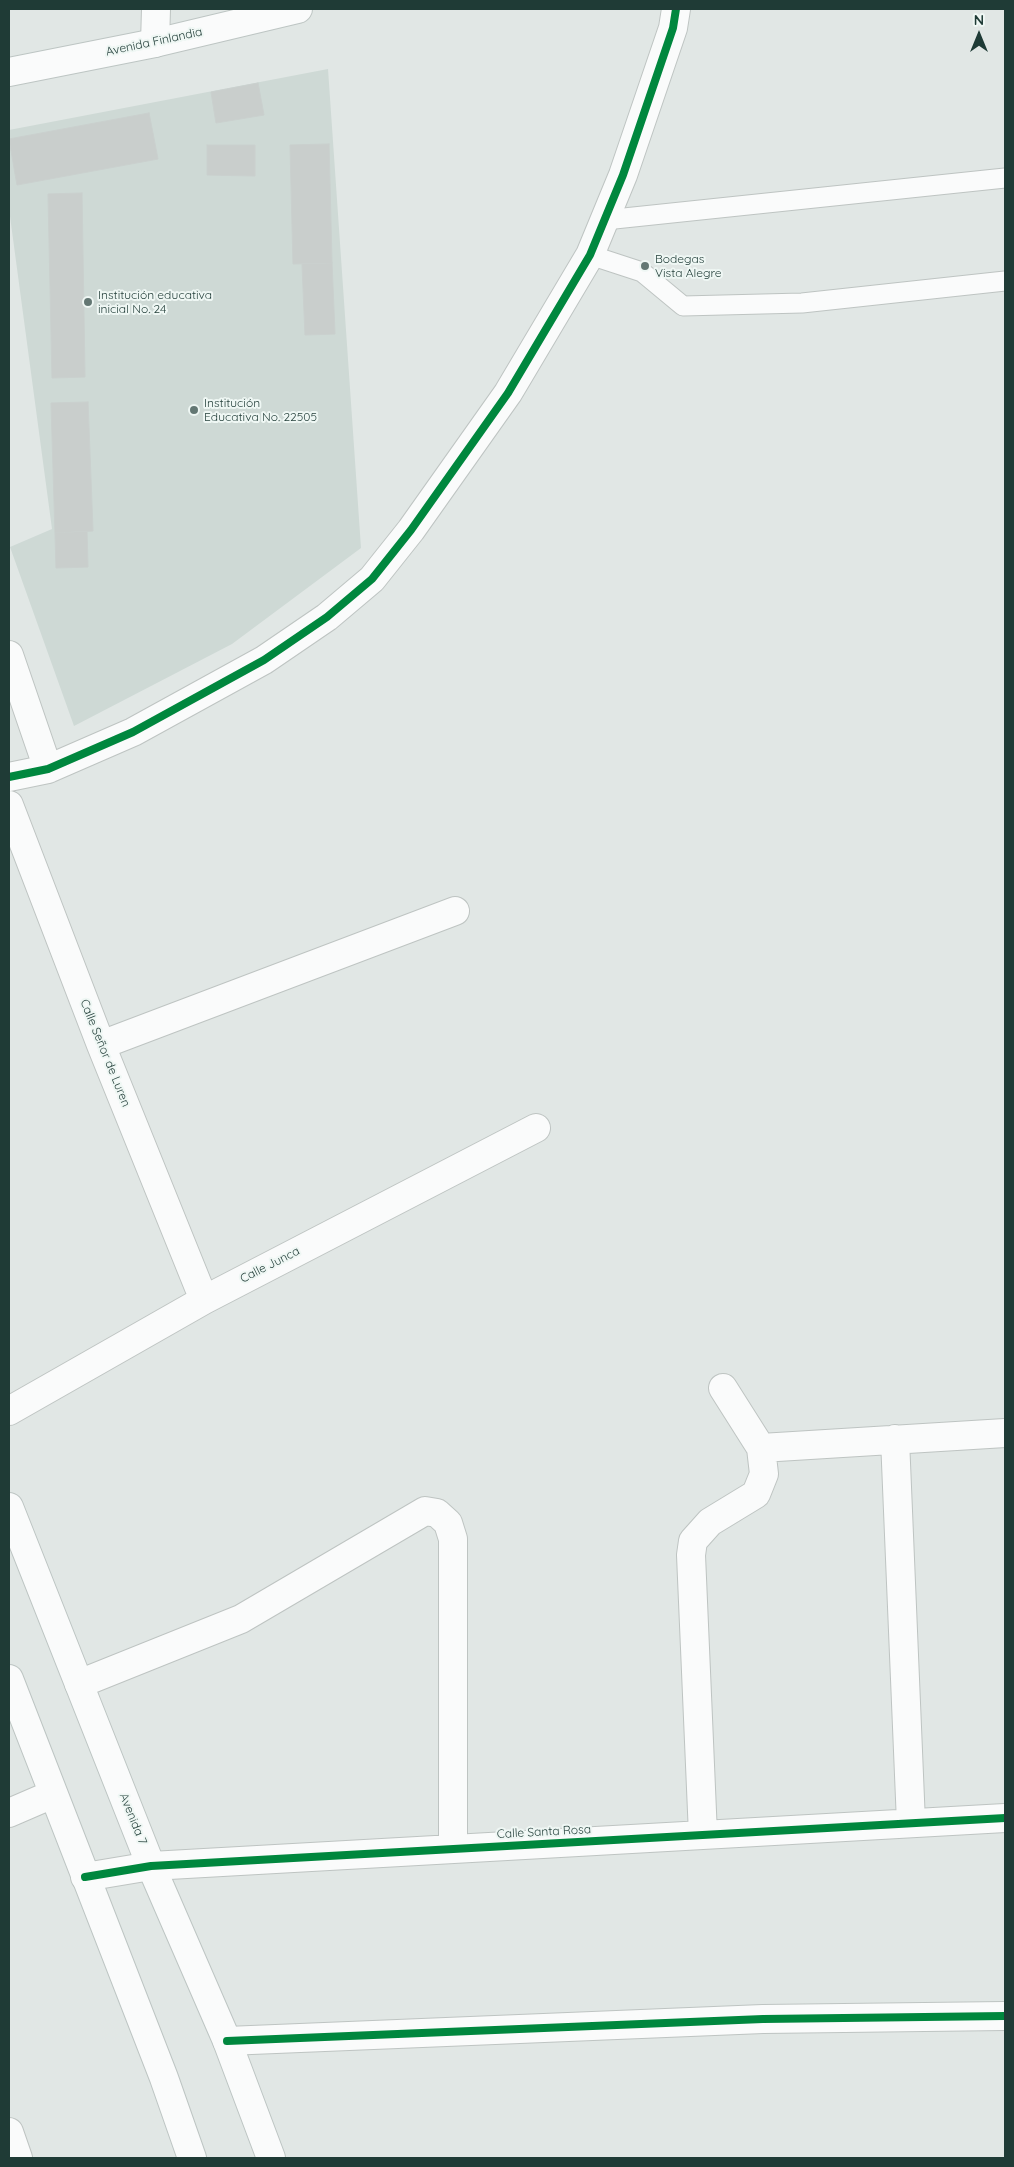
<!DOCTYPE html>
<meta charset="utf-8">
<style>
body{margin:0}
#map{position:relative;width:1014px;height:2167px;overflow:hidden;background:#e1e7e5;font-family:Quicksand,sans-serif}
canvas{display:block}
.frame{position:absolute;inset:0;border:10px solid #1f3b36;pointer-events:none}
.north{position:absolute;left:954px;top:10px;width:50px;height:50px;-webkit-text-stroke:4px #eff7f4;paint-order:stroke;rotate:0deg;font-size:14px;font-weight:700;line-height:20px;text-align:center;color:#1f3b36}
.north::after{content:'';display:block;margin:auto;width:18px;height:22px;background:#1f3b36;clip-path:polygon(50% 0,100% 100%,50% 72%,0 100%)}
</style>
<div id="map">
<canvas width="1014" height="2167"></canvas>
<div class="frame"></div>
<div class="north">N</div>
</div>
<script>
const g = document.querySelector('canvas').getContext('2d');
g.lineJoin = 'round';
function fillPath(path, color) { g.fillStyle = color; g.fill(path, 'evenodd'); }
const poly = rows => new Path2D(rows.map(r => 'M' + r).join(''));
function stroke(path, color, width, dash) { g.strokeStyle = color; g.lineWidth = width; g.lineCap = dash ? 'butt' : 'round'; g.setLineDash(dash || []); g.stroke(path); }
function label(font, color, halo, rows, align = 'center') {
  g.font = font + ' Quicksand,sans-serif'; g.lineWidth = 4; g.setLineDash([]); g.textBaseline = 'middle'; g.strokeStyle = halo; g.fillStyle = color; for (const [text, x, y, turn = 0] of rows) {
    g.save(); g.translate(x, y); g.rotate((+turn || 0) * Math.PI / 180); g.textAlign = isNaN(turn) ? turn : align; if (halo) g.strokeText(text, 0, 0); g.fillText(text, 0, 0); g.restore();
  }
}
const built = poly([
 [328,69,361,548,232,644,74,726,10,547,52,529,9,209,9,130]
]);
const building = poly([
 [258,83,264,115,216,123,211,92,258,83],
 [149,113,158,159,17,185,9,139,149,113],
 [329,144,332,263,293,264,290,145,329,144],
 [207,145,255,145,255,176,207,175,207,145],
 [82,193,85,377,52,378,48,194,82,193],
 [332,263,335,334,305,335,302,264,332,263],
 [88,402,93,531,55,533,51,403,88,402],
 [87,531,88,567,56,568,55,533,87,531]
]);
const lane = poly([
 [605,220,1005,178],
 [590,255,642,272,683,306,802,303,1005,281]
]);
const street = poly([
 [155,43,156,9],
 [9,655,48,769],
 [9,777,48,769,133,732,264,660,327,617,372,579,411,530,508,393,590,255,623,175,673,28,676,9],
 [9,805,101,1045,204,1300],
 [101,1045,455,911],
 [9,1411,204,1300,536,1128],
 [895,1439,911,1823],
 [761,1448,1005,1433],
 [79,1684,241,1619,425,1511,437,1513,448,1523,453,1539,453,1848],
 [9,1813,53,1794],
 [703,1835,691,1555,693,1541,710,1522,756,1494,764,1474,761,1448,723,1388],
 [85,1877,151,1866,1005,1818],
 [227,2041,763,2019,1005,2016],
 [9,2132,18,2158]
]);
const secondary = poly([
 [9,72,155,43,298,9],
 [9,1507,151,1866,227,2041,271,2158],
 [9,1679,164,2078,192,2158]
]);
const cycleway = poly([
 [9,777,48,769,133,732,264,660,327,617,372,579,411,530,508,393,590,255,623,175,673,28,676,9],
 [85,1877,151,1866,1005,1818],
 [227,2041,763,2019,1005,2016]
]);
const markers = [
 [645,266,5,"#637773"],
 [88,302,5,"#637773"],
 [194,410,5,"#637773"]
];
const streetNames = [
 ["Avenida Finlandia",154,42,-12],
 ["Calle Señor de Luren",105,1053,68],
 ["Calle Junca",270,1265,-27],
 ["Avenida 7",133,1819,68],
 ["Calle Santa Rosa",544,1832,-3]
];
const poiNames = [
 ["Bodegas",655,259],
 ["Vista Alegre",655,273],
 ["Institución educativa",98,295],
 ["inicial No. 24",98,309],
 ["Institución",204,403],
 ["Educativa No. 22505",204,417]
];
fillPath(built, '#ced9d5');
fillPath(building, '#c9cecc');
stroke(building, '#cad0ce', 1);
stroke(lane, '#bec4c2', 21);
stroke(street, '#bec4c2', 30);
stroke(secondary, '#bdc5c3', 30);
stroke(lane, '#fafbfb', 19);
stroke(street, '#fafbfb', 28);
stroke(secondary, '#fafbfb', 28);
stroke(cycleway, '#00873e', 8);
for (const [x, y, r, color] of markers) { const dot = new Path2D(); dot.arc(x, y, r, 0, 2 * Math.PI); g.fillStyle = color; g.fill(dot); stroke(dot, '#eff7f4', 2); }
label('12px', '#1f3b36', '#eff7f4', streetNames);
label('12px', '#1f3b36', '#eff7f4', poiNames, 'left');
</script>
